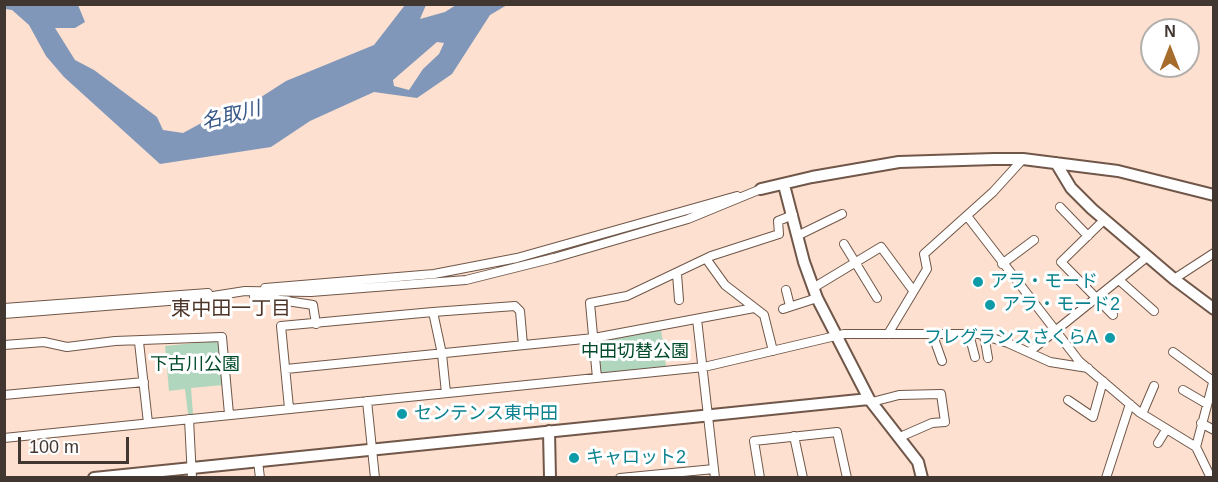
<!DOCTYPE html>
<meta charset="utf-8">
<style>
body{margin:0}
#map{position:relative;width:1218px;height:482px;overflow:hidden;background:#fde0cf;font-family:Helvetica,sans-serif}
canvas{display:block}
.frame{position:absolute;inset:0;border:6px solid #423630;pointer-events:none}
.north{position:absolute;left:1140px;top:18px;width:60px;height:60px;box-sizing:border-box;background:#fff;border:2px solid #b3afac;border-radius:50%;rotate:0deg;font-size:16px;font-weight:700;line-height:24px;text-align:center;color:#423630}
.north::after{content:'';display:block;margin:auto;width:21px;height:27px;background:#a66c2c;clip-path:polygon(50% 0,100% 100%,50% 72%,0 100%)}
.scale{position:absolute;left:18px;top:437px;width:111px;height:27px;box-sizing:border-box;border:3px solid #423630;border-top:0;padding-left:8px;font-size:18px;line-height:21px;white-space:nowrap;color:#423630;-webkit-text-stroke:4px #fff;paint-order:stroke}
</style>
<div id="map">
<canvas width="1218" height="482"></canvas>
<div class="frame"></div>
<div class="north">N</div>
<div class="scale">100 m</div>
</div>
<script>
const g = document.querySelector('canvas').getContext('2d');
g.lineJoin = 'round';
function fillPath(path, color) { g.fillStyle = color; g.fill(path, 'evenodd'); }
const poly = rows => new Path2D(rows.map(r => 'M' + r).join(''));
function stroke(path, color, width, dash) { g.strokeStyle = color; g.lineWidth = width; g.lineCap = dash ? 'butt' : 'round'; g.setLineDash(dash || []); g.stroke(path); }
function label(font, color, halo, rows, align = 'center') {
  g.font = font + ' Helvetica,"Noto Sans JP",sans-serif'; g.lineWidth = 6; g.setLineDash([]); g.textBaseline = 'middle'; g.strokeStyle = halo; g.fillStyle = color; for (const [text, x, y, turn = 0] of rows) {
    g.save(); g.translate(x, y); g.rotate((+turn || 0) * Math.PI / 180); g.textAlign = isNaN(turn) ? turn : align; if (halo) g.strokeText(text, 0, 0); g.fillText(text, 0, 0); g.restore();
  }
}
const green = poly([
 [661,329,666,367,606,373,600,371,597,345,601,340],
 [215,341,219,344,223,385,191,388,193,414,188,414,185,389,169,391,165,346]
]);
const water = poly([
 [4,5,78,5,85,22,75,28,55,28,75,60,94,70,157,117,163,130,183,133,207,120,244,108,286,81,374,45,405,5,426,5,420,19,445,12,456,5,507,5,490,15,452,74,417,98,374,92,310,121,271,147,160,164,64,77,46,56,29,25,12,10,5,9],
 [437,42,444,43,439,54,423,69,409,90,394,86,393,80]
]);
const street = poly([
 [1060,207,1088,236],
 [967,216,1079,361,1139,412,1196,447,1214,379],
 [1104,220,1061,262,1113,315],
 [799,235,842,214],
 [844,244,877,298],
 [707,260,725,285,764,315,773,351],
 [1002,264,1034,240],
 [677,274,679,300],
 [1174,279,1214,253],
 [1119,280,1154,311],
 [265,288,434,274,517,258,737,196],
 [813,288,881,247,912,289],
 [786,290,790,306],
 [254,296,313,305,316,324],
 [4,308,208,293],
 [783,309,817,298],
 [433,312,515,306,520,311,523,345],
 [4,314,194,299,245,291,311,292,466,280,554,258,688,219,761,189],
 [697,319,715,478],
 [932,333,942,361],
 [888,334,927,269,924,254,993,192,1023,159],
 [969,334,975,357],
 [984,335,988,358],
 [139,342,148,423],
 [4,345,44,342,67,347,115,341,222,337,229,414],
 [1029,352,1147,257],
 [1173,352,1213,381],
 [286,369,594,338,754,308],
 [597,378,590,303,627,296,711,256,779,234,778,221,793,215],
 [1183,390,1207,404],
 [4,395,144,382],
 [1068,400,1093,417,1103,381],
 [367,401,375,478],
 [872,402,899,395,941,394,945,422,932,423,900,437],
 [289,408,281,326,433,312,442,354,446,393],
 [1142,414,1154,386],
 [189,419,192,478],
 [1201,423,1214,430],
 [794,436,803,478],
 [4,438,704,367,844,334,979,334,1008,343,1050,362,1088,368],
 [1158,443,1166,430],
 [1196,447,1211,478],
 [258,461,260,478],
 [620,478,714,469],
 [760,478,754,441,837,432,847,478],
 [1106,478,1130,404]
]);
const secondary = poly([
 [1056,163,1071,188,1092,209,1174,279,1214,309],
 [784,185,804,262,817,298,869,399,918,462,922,478],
 [761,189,812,177,899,162,994,159,1023,159,1118,171,1214,195],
 [549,431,550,478],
 [94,478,869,399]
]);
const markers = [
 [978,282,6,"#0f9aa8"],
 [990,305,6,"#0f9aa8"],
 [1110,338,6,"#0f9aa8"],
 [402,414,6,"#0f9aa8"],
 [574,458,6,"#0f9aa8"]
];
const cultureNames = [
 ["アラ・モード",990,282],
 ["アラ・モード2",1002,305],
 ["フレグランスさくらA",1098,338,"right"],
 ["センテンス東中田",414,414],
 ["キャロット2",586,458]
];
const parkNames = [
 ["中田切替公園",635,352],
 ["下古川公園",195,365]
];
const waterNames = [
 ["名取川",231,116,-14]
];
const neighbourhoodNames = [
 ["東中田一丁目",231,309]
];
fillPath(green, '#b0d7be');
fillPath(water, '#8097b9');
stroke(street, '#705749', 10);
stroke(secondary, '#705749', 14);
stroke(street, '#fff', 8);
stroke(secondary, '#fff', 10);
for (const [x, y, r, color] of markers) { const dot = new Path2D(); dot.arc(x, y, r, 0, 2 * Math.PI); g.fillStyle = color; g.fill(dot); stroke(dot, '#fff', 2); }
label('18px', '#0d838f', '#fff', cultureNames, 'left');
label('18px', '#004a2a', '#fff', parkNames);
label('italic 20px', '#375786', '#fff', waterNames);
label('20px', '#4d3629', '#fff', neighbourhoodNames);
</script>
